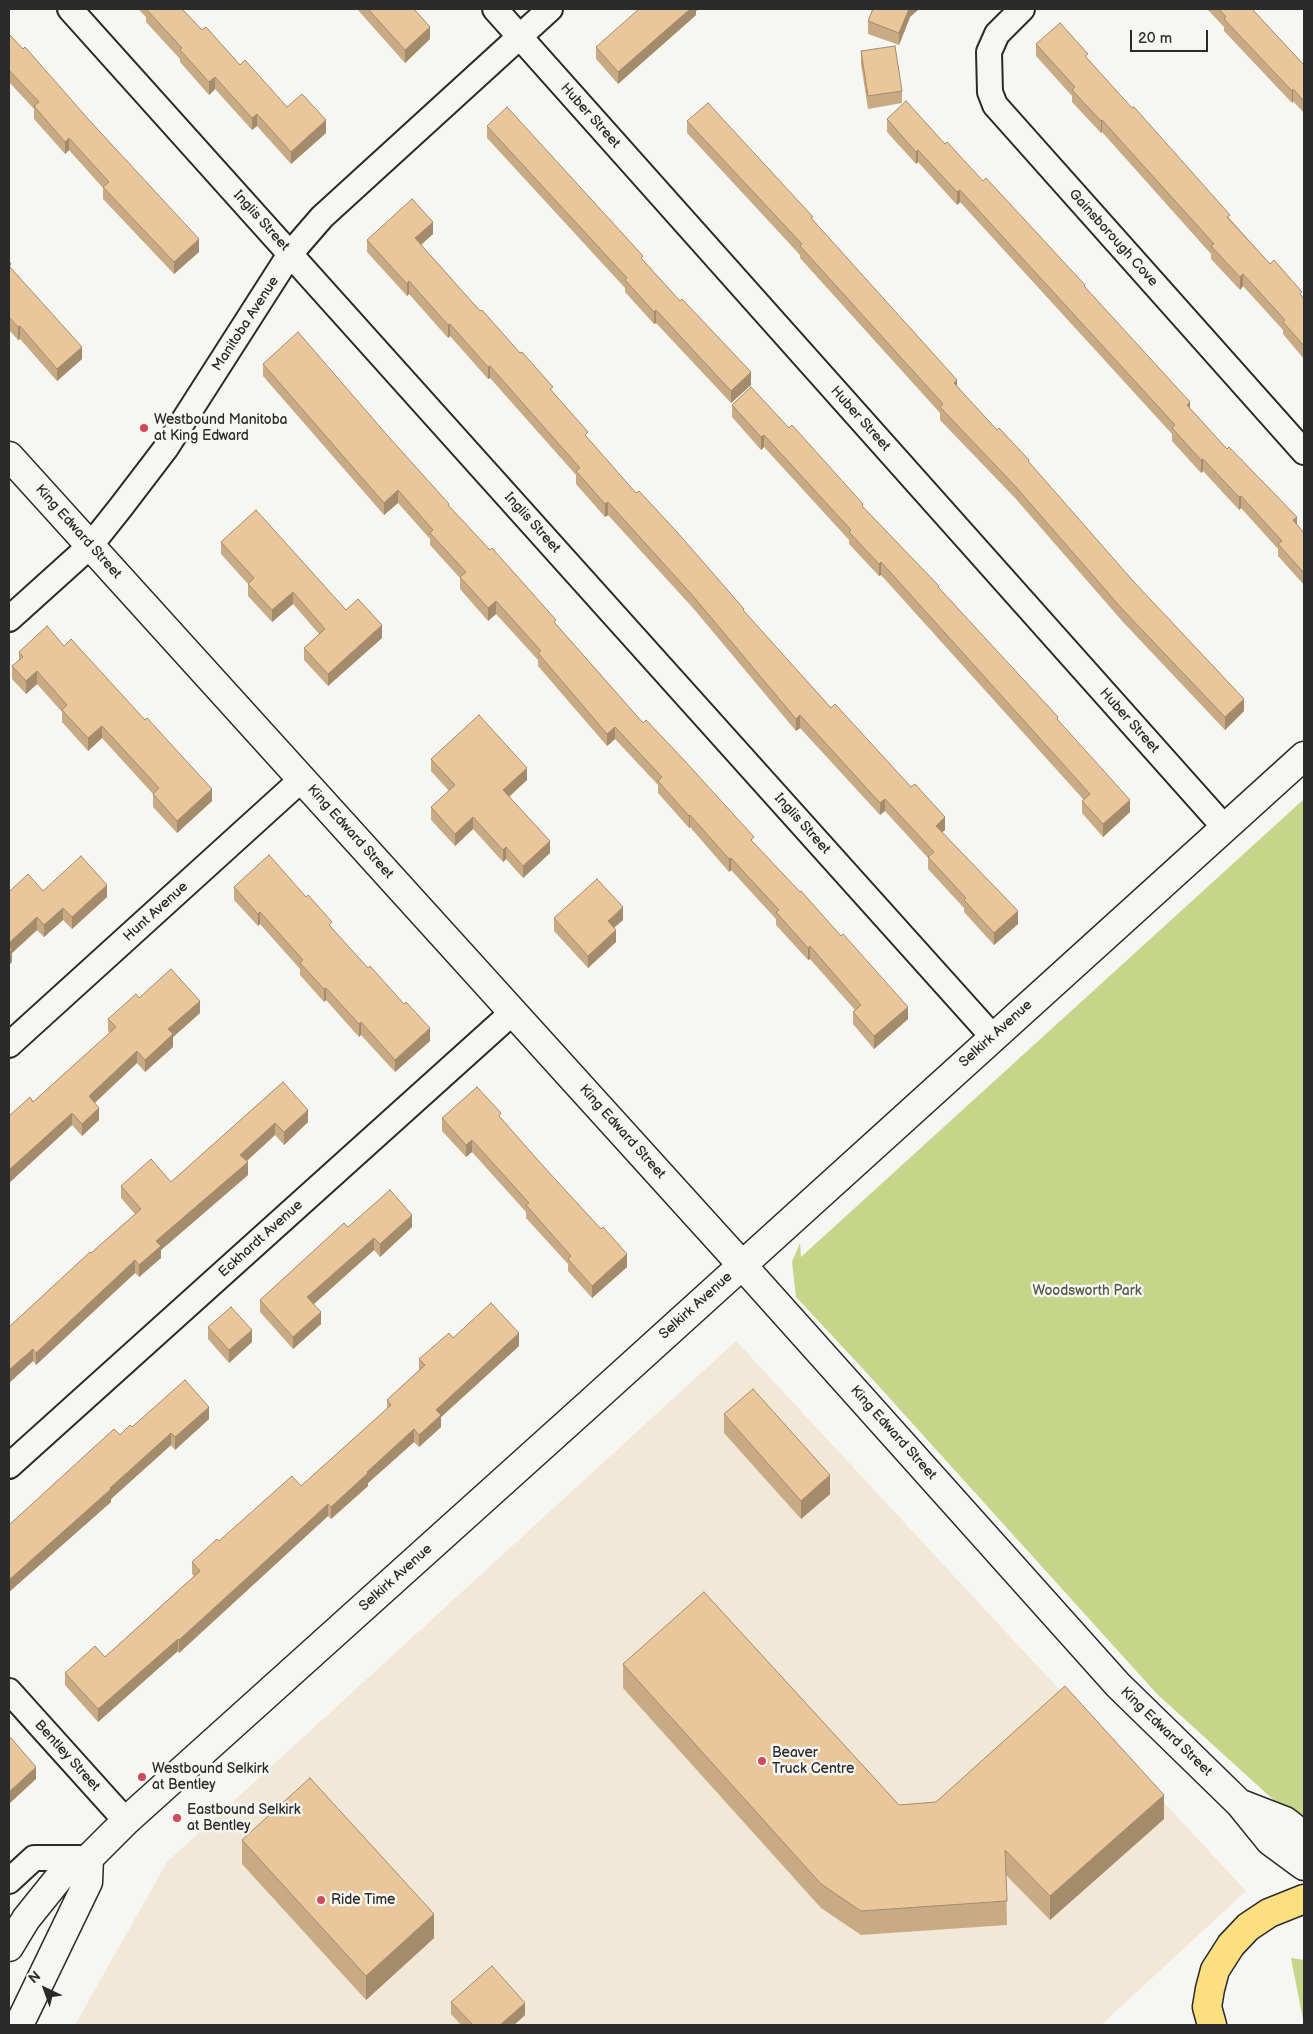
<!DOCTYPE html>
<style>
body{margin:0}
#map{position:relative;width:1313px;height:2034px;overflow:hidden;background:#f6f6f2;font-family:"Balsamiq Sans",sans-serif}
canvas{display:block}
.frame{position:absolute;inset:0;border:10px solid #2b2b2b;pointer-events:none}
.north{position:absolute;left:20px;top:1964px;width:50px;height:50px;-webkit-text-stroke:4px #f6f6f2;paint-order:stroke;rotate:318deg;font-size:14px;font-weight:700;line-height:20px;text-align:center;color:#2b2b2b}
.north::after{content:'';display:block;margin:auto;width:18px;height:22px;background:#2b2b2b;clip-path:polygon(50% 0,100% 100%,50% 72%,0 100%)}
.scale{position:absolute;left:1130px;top:30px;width:78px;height:22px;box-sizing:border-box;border:2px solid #2b2b2b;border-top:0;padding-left:6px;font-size:15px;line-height:18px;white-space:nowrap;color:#2b2b2b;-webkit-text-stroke:4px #f6f6f2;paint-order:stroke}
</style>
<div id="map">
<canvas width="1313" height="2034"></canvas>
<div class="frame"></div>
<div class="north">N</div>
<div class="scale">20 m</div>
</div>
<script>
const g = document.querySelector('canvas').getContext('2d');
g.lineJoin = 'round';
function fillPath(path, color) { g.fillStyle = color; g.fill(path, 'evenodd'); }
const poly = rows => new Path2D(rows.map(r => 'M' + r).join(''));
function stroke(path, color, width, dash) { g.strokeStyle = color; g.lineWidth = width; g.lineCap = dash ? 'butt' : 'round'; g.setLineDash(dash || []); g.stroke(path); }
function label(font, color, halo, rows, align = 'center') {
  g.font = font + ' "Balsamiq Sans",sans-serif'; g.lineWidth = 5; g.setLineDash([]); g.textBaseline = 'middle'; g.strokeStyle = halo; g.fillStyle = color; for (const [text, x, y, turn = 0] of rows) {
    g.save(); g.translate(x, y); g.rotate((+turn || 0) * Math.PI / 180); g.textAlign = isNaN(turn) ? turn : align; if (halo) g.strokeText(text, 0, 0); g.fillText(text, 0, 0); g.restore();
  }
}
const built = poly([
 [736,1341,1246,1891,1101,2025,75,2025,167,1862]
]);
const green = poly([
 [1304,799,1304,1824,1278,1804,1157,1694,865,1371,796,1297,792,1262,800,1243,801,1257],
 [1291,1958,1304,1960,1304,2025]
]);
const minor = poly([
 [70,9,993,1037],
 [495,9,1225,828],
 [1022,9,997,34,989,52,990,92,995,105,1304,452],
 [9,619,90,546,121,507,166,448,290,254,322,217,550,9],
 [9,1045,302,779],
 [9,1466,513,1012],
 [9,1691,126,1821],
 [9,1881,34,1858,89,1858]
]);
const tertiary = poly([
 [9,456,742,1265,1118,1685,1240,1804,1270,1841,1304,1866],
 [1241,1804,1285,1821,1304,1836],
 [9,1947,26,1919,67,1868,89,1858,126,1821,589,1404,1304,756],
 [19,2025,88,1882,89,1858]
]);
const primary = poly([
 [1212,2025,1207,2007,1210,1989,1215,1970,1231,1945,1248,1927,1269,1913,1304,1899]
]);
const wall = poly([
 [138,9,182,9,202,30,287,107,326,133,291,164,257,126,252,130,215,89,209,95,180,62,180,59,146,22,146,17],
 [357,9,414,9,430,39,405,63],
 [873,9,919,9,910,17,899,45,868,34,868,21],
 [1207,9,1252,9,1304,65,1304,113,1293,101,1292,103,1224,31,1224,27],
 [696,11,696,15,618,84,596,59,596,47],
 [9,34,199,252,174,274,103,199,103,188,69,150,65,154,34,119,34,109,9,82],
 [1036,44,1088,59,1270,264,1304,299,1304,359,1283,334,1283,330,1243,286,1240,290,1211,259,1211,254,1102,132,1101,133,1072,102,1072,96,1036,56],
 [861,51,902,91,902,103,868,109,861,64],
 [887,119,945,144,983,181,1085,287,1190,409,1304,533,1304,585,1278,556,1278,549,1241,508,1239,510,1203,471,1201,473,1172,441,1172,434,960,202,957,205,918,162,916,164,887,132],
 [687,121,813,220,957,387,997,430,1029,463,1244,711,1225,730,1123,622,1015,498,940,420,940,413,800,258,800,255,687,133],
 [487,126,643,260,751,385,731,403,656,323,654,324,625,292,625,288,487,138],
 [433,234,421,245,553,392,588,439,636,493,831,708,945,830,942,832,1018,924,994,945,964,912,964,908,928,869,928,858,885,811,880,815,800,728,796,731,693,608,608,515,605,517,576,484,576,475,490,378,488,379,450,336,448,338,409,294,407,296,367,252,367,240],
 [9,261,11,268,82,359,57,381,20,339,18,340,9,330],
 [263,364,387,435,449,506,556,624,643,723,754,843,908,1019,874,1049,853,1024,853,1012,855,1010,810,959,808,960,776,925,776,919,731,870,729,872,690,827,689,828,658,793,658,785,615,739,607,746,538,666,538,660,496,614,488,621,460,589,460,578,430,545,430,539,398,503,384,515,263,376],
 [732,405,863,507,939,588,1058,720,1130,812,1103,837,1082,813,1082,801,1083,799,881,575,879,576,849,544,849,540,764,447,761,450,732,417],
 [221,542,346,610,382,638,328,686,304,660,304,648,319,634,293,604,272,622,248,596,248,584,221,554],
 [64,646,212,801,177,833,153,807,153,794,102,738,88,751,62,722,62,712,37,684,26,694,12,679,12,666,19,661,19,652],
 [431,759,527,780,509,797,550,853,523,878,506,859,503,862,473,829,455,846,431,820,431,807,449,791,431,771],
 [234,887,332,928,430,1041,395,1072,361,1035,359,1037,326,1000,324,1002,300,975,300,969,260,924,258,926,234,900],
 [43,891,107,897,72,929,63,920,44,937,37,930,12,953,12,962,9,892],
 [554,918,623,920,614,927,616,942,588,968,554,931],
 [139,998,200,1013,173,1037,173,1047,145,1072,137,1063,95,1103,99,1120,82,1136,72,1125,9,1183,9,1116,33,1102,110,1033,108,1031,108,1019],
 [283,1082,308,1122,284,1145,275,1135,247,1161,248,1175,161,1250,161,1258,139,1277,135,1273,36,1365,33,1361,9,1383,9,1327,135,1214,121,1198,121,1186,171,1182],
 [442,1118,501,1118,627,1267,592,1298,568,1271,568,1264,526,1218,526,1212,472,1152,466,1157,442,1131],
 [348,1227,412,1227,380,1257,374,1250,314,1304,321,1324,293,1349,260,1312,260,1300],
 [208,1327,252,1342,229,1363,208,1339],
 [453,1338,519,1346,441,1417,441,1427,419,1447,414,1442,368,1483,368,1486,331,1519,328,1516,179,1653,178,1651,98,1722,65,1685,65,1673,105,1657,194,1576,192,1574,192,1562,219,1541,301,1486,387,1409,387,1400,419,1370,419,1359],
 [724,1414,830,1494,801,1519,724,1433],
 [209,1419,175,1450,171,1445,111,1499,111,1502,9,1592,9,1525,120,1435,132,1427],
 [623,1664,899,1805,1164,1819,1050,1920,1006,1875,1007,1925,861,1935,821,1908,623,1688],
 [242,1840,434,1938,366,2000,242,1864],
 [451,2002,525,2015,514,2025,461,2025,451,2014]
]);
const shadedWall = poly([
 [690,9,699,9,696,11,696,15,618,84,618,72],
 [909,9,919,9,910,17,899,45,899,33],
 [430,27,430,39,405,63,405,50],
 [215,77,215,89,209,95,209,82],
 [1293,89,1293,101,1292,103,1292,91],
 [257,114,257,126,252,130,252,118],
 [326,120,326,133,291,164,291,152],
 [1102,120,1102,132,1101,133,1101,121],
 [69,138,69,150,65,154,65,142],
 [918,150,918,162,916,164,916,152],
 [960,190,960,202,957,205,957,192],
 [433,222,433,234,415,250,415,238],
 [199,239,199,252,174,274,174,262],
 [1243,274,1243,286,1240,290,1240,277],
 [409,281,409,294,407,296,407,284],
 [656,310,656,323,654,324,654,312],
 [450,324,450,336,448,338,448,325],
 [20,326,20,339,18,340,18,327],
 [82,347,82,359,57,381,57,369],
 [490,366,490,378,488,379,488,367],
 [751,372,751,385,731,403,731,391],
 [957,380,957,392,954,383],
 [1190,402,1190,414,1187,405],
 [764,435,764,447,761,450,761,437],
 [1203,459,1203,471,1201,473,1201,460],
 [398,490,398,503,384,515,384,503],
 [1241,496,1241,508,1239,510,1239,497],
 [608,502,608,515,605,517,605,504],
 [1297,517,1297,529,1293,520],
 [881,562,881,575,879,576,879,564],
 [293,592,293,604,272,622,272,610],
 [496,601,496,614,488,621,488,608],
 [382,625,382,638,328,686,328,674],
 [37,671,37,684,26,694,26,681],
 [1244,699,1244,711,1225,730,1225,717],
 [800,715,800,728,796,731,796,719],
 [102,726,102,738,88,751,88,738],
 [615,727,615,739,607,746,607,734],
 [527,768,527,780,503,802,503,790],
 [212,789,212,801,177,833,177,821],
 [885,799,885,811,880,815,880,803],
 [1130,800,1130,812,1103,837,1103,824],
 [690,815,690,827,689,828,689,816],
 [473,817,473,829,455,846,455,834],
 [945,817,945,830,936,838,936,826],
 [550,841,550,853,523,878,523,866],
 [506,847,506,859,503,862,503,850],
 [731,858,731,870,729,872,729,859],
 [107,885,107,897,72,929,72,917],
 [623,907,623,920,608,933,608,921],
 [63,908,63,920,44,937,44,925],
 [1018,911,1018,924,994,945,994,933],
 [260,912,260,924,258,926,258,914],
 [37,917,37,930,12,953,12,962,9,965,9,943],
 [616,930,616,942,588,968,588,956],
 [810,946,810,959,808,960,808,948],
 [326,988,326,1000,324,1002,324,989],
 [200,1001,200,1013,173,1037,173,1047,145,1072,145,1060,168,1029],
 [908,1007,908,1019,874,1049,874,1036],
 [361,1022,361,1035,359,1037,359,1024],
 [430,1028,430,1041,395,1072,395,1060],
 [137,1051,137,1063,89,1108,89,1096],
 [99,1108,99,1120,82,1136,82,1124],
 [308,1110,308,1122,284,1145,284,1132],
 [72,1113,72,1125,9,1183,9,1170],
 [275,1123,275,1135,240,1167,240,1155],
 [472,1140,472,1152,466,1157,466,1145],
 [248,1162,248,1175,161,1250,161,1258,139,1277,139,1265,156,1241],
 [412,1215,412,1227,380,1257,380,1244],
 [374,1238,374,1250,307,1310,307,1297],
 [627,1254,627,1267,592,1298,592,1286],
 [135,1260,135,1273,36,1365,36,1353],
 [321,1312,321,1324,293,1349,293,1337],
 [252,1330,252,1342,229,1363,229,1350],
 [519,1333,519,1346,441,1417,441,1427,419,1447,419,1435,436,1410],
 [33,1349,33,1361,9,1383,9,1370],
 [209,1407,209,1419,175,1450,175,1437],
 [414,1429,414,1442,368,1483,368,1486,331,1519,331,1507,367,1472],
 [171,1433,171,1445,111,1499,111,1502,9,1592,9,1580],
 [830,1475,830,1494,801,1519,801,1501],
 [328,1504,328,1516,179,1653,179,1640],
 [178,1639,178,1651,98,1722,98,1709],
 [36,1767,36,1779,9,1804,9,1792],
 [1164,1795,1164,1819,1050,1920,1050,1896],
 [434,1914,434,1938,366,2000,366,1976],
 [525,2003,525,2015,514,2025,500,2025]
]);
const building = poly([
 [146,9,182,9,202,30,206,27,240,65,245,60,287,107,302,94,326,120,291,152,257,114,252,118,215,77,209,82,180,50,182,48,146,9],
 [368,9,414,9,430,27,405,50,368,9],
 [639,9,690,9,618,72,596,47,639,9],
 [873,9,909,9,899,33,868,21,873,9],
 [1219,9,1252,9,1304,65,1304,101,1293,89,1292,91,1224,19,1226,17,1219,9],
 [1060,23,1088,54,1085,56,1132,108,1134,107,1230,215,1227,217,1270,264,1274,260,1302,292,1300,294,1304,299,1304,346,1283,322,1285,320,1243,274,1240,277,1211,246,1214,244,1102,120,1101,121,1072,90,1075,87,1036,44,1060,23],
 [9,34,23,49,25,47,89,120,199,239,174,262,103,187,109,182,69,138,65,142,34,106,39,102,9,70,9,34],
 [895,46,902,91,868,96,861,51,895,46],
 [906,101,945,144,947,142,983,181,986,178,1085,285,1084,286,1190,402,1187,405,1227,449,1229,447,1297,517,1293,520,1304,533,1304,573,1278,544,1282,541,1241,496,1239,497,1203,459,1201,460,1172,428,1175,425,960,190,957,192,918,150,916,152,887,119,906,101],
 [708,103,813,217,811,218,957,380,954,383,997,430,999,428,1029,460,1028,461,1134,582,1244,699,1225,717,1123,610,1015,486,940,407,943,404,800,246,802,244,687,121,708,103],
 [507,107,643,256,641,258,680,301,682,299,751,372,731,391,656,310,654,312,625,280,627,278,487,126,507,107],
 [412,199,433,222,415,238,480,311,482,310,520,353,522,352,553,387,550,389,588,432,585,435,636,493,639,491,677,532,744,609,743,610,831,708,835,704,911,787,915,784,945,817,936,826,1018,911,994,933,964,900,966,898,928,857,934,852,885,799,880,803,800,715,796,719,693,596,608,502,605,504,576,471,580,468,490,366,488,367,450,324,448,325,409,281,407,284,367,240,412,199],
 [9,261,11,264,9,266,82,347,57,369,20,326,18,327,9,317,9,261],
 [298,332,387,435,449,504,448,505,490,550,492,548,556,620,554,622,643,723,646,720,683,759,754,837,751,840,800,892,801,891,841,936,843,934,908,1007,874,1036,853,1012,861,1005,810,946,808,948,776,912,779,910,731,858,729,859,690,815,689,816,658,781,662,777,615,727,607,734,538,653,541,651,496,601,488,608,460,577,466,572,430,533,433,530,398,490,384,503,263,364,298,332],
 [751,387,789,428,792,425,863,504,862,506,939,586,938,587,1058,717,1057,719,1130,800,1103,824,1082,801,1090,794,881,562,879,564,849,532,851,530,764,435,761,437,732,405,751,387],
 [256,510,346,610,358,599,382,625,328,674,304,648,325,629,293,592,272,610,248,584,254,578,221,542,256,510],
 [47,626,64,646,71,639,145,720,147,718,212,789,177,821,153,794,159,788,102,726,88,738,62,710,67,705,37,671,26,681,12,666,23,657,19,652,47,626],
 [479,715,527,768,503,790,550,841,523,866,506,847,503,850,473,817,455,834,431,807,455,785,431,759,479,715],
 [269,855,306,897,308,895,332,922,329,925,368,968,370,966,404,1004,406,1002,430,1028,395,1060,361,1022,359,1024,326,988,324,989,300,963,303,960,260,912,258,914,234,887,269,855],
 [81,856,107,885,72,917,63,908,44,925,37,917,9,943,9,892,28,874,43,891,81,856],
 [597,879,623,907,608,921,616,930,588,956,554,918,597,879],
 [9,946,12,950,9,952,9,946],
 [171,969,200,1001,168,1029,173,1034,145,1060,137,1051,89,1096,99,1108,82,1124,72,1113,9,1170,9,1116,30,1097,33,1102,116,1027,108,1019,136,994,139,998,171,969],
 [283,1082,308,1110,284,1132,275,1123,240,1155,248,1162,156,1241,161,1246,139,1265,135,1260,36,1353,33,1349,9,1370,9,1327,90,1252,91,1253,141,1209,121,1186,151,1159,171,1182,283,1082],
 [477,1087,501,1113,499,1116,544,1167,601,1229,603,1227,627,1254,592,1286,568,1259,571,1256,526,1205,529,1203,472,1140,466,1145,442,1118,477,1087],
 [390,1190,412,1215,380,1244,374,1238,307,1297,321,1312,293,1337,260,1300,344,1223,348,1227,390,1190],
 [491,1303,519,1333,436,1410,441,1415,419,1435,414,1429,367,1472,368,1473,331,1507,328,1504,179,1640,178,1639,98,1709,65,1673,95,1646,105,1657,200,1571,192,1562,217,1539,219,1541,292,1476,301,1486,391,1405,387,1400,425,1365,419,1359,449,1333,453,1338,491,1303],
 [231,1307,252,1330,229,1350,208,1327,231,1307],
 [185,1380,209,1407,175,1437,171,1433,110,1488,111,1489,9,1580,9,1525,114,1429,120,1435,130,1425,132,1427,185,1380],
 [753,1389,830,1475,801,1501,724,1414,753,1389],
 [704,1592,899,1805,936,1802,1065,1686,1164,1795,1050,1896,1005,1850,1007,1901,861,1911,821,1884,623,1664,704,1592],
 [11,1738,36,1767,9,1792,9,1740,11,1738],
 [310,1778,434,1914,366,1976,242,1840,310,1778],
 [492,1966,525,2003,500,2025,473,2025,451,2002,492,1966]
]);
const markers = [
 [144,428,5,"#d1495b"],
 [762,1761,5,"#d1495b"],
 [142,1777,5,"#d1495b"],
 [177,1818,5,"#d1495b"],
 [321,1900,5,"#d1495b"]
];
const streetNames = [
 ["Huber Street",590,116,48],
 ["Inglis Street",261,221,48],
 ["Gainsborough Cove",1113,238,48],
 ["Manitoba Avenue",246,324,-57],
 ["Huber Street",860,419,48],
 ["Inglis Street",532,523,48],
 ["King Edward Street",78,532,48],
 ["Huber Street",1129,721,48],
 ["Inglis Street",802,824,48],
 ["King Edward Street",350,832,48],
 ["Hunt Avenue",156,912,-42],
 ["Selkirk Avenue",996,1034,-42],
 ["King Edward Street",622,1132,48],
 ["Eckhardt Avenue",261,1239,-42],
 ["Selkirk Avenue",696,1306,-42],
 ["King Edward Street",893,1433,48],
 ["Selkirk Avenue",396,1578,-42],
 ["King Edward Street",1166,1732,44],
 ["Bentley Street",67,1756,48]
];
const poiNames = [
 ["Westbound Manitoba",154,420],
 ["at King Edward",154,436],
 ["Beaver",772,1753],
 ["Truck Centre",772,1769],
 ["Westbound Selkirk",152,1769],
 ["at Bentley",152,1785],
 ["Eastbound Selkirk",187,1810],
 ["at Bentley",187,1826],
 ["Ride Time",331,1900]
];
const parkNames = [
 ["Woodsworth Park",1087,1291]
];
fillPath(built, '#f2e8d8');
fillPath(green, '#c5d68a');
stroke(minor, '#2b2b2b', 28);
stroke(tertiary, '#2b2b2b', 31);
stroke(primary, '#2b2b2b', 31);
stroke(minor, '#f6f6f2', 24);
stroke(tertiary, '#f6f6f2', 28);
stroke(primary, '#fce080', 28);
fillPath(wall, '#c8ab85');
fillPath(shadedWall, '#a38b6c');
fillPath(building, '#e9c79b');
stroke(building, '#a38b6c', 1);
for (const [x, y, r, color] of markers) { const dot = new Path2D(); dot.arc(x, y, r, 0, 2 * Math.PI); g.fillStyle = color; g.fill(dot); stroke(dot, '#f6f6f2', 2); }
label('14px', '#2b2b2b', '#f6f6f2', streetNames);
label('14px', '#2b2b2b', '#f6f6f2', poiNames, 'left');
label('14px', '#525643', '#f6f6f2', parkNames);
</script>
